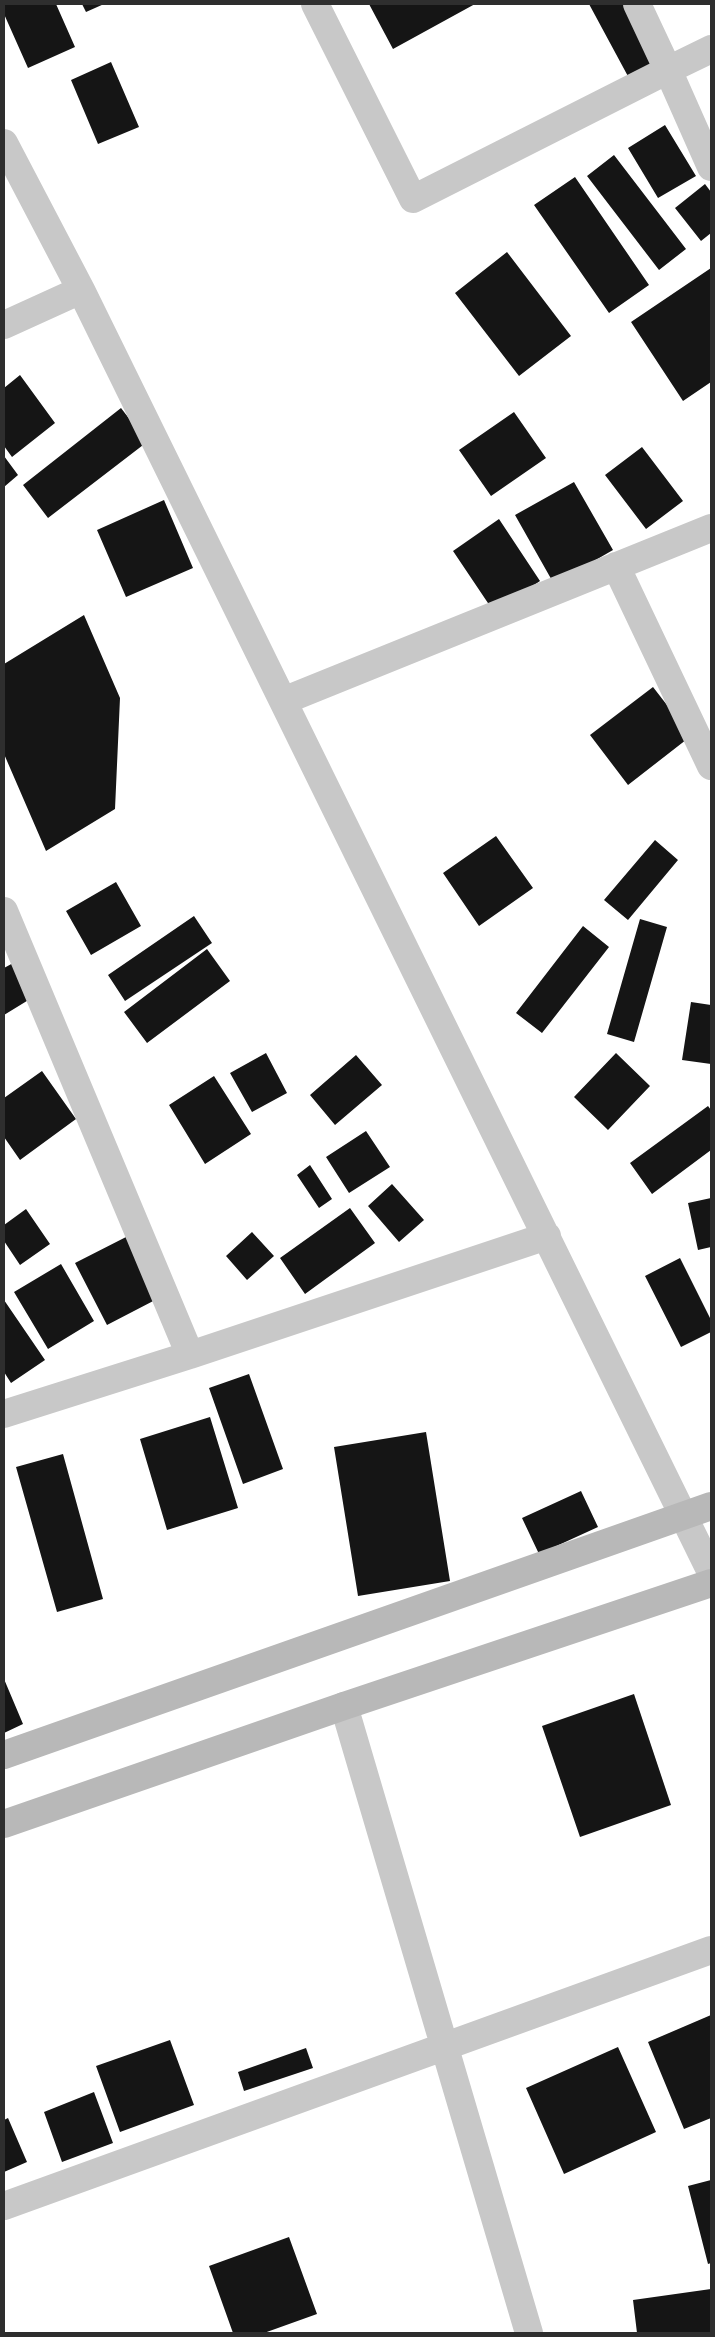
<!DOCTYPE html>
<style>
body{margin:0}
#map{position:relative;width:715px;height:2337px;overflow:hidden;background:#fff;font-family:Signika,sans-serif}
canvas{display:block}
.frame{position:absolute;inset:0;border:5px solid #2e2e2e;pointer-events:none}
</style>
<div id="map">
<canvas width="715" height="2337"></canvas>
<div class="frame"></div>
</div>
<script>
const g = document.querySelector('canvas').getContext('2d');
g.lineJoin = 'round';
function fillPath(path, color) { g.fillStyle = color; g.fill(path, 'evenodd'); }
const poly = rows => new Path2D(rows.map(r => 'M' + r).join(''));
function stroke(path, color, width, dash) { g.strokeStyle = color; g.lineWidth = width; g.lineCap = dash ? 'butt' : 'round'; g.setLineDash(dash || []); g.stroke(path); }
const building = poly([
 [4,4,56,4,75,47,28,68,4,14],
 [82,4,104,4,86,12],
 [369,4,475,4,393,49],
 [589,4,644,4,680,70,637,93],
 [111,62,139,127,98,144,71,80],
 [665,125,696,176,658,198,628,148],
 [614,155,686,249,659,270,587,176],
 [575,177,649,285,609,313,534,205],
 [705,184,711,192,711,233,701,241,675,208],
 [507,252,571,336,519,376,455,293],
 [711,268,711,382,683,401,631,322],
 [20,375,55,423,12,457,4,446,4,388],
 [121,408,147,442,48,518,23,485],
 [514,412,546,458,491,496,459,450],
 [642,447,683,501,646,529,605,475],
 [4,456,18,475,4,487],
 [574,482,613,550,554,584,515,515],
 [164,500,193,568,126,597,97,530],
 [499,519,540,581,494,612,453,551],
 [84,615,120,698,115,809,46,851,4,754,4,664],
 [653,687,691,736,628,785,590,735],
 [496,836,533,888,479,926,443,873],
 [655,840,678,860,628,920,604,900],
 [116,882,141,926,91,955,66,911],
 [194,916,212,943,125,1001,108,975],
 [640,919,667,927,634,1042,607,1034],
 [583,926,609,947,542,1033,516,1013],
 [207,949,230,981,147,1043,124,1012],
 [15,962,35,996,4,1015,4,968],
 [691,1002,711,1005,711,1064,682,1060],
 [266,1053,287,1093,252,1112,230,1073],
 [616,1053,650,1086,608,1130,574,1097],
 [356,1055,382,1085,335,1125,310,1095],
 [42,1071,76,1119,20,1160,4,1137,4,1098],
 [214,1076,251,1134,205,1164,169,1105],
 [708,1106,711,1110,711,1150,652,1194,630,1163],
 [366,1131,390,1167,349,1193,326,1157],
 [310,1165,332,1199,319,1208,297,1175],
 [392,1184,424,1220,399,1242,368,1206],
 [711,1198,711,1247,698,1250,688,1203],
 [350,1208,375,1243,305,1294,280,1258],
 [26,1209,50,1244,20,1265,4,1241,4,1225],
 [252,1232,274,1256,247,1280,226,1256],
 [128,1236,159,1298,107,1325,75,1263],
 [680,1258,711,1320,711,1332,681,1347,645,1276],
 [61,1264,94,1321,48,1349,14,1292],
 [4,1300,45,1360,11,1383,4,1372],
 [249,1374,283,1469,243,1484,209,1388],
 [210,1417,238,1508,167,1530,140,1439],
 [426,1432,450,1581,358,1596,334,1447],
 [63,1454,103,1599,57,1612,16,1467],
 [581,1491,598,1527,539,1554,522,1518],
 [4,1679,23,1724,4,1733],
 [634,1694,671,1805,580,1837,542,1726],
 [711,2015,711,2118,684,2129,648,2042],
 [170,2040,194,2105,120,2132,96,2066],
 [618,2047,656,2132,564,2174,526,2088],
 [306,2048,313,2068,244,2091,238,2072],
 [94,2092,113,2143,62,2162,44,2112],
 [8,2118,27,2162,4,2172,4,2120],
 [711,2180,711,2263,708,2264,688,2186],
 [289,2237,317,2314,264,2333,233,2333,209,2266],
 [711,2289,711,2333,637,2333,633,2300]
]);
const street = poly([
 [315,4,413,199,668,70,637,4],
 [711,49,668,70,711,167],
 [4,143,81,290,711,1572],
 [4,325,81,290],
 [616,566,711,766],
 [283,701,711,528],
 [4,911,190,1355,547,1236],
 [4,1414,190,1355],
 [344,1706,529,2333],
 [4,2206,711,1950]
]);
const secondary = poly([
 [4,1755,711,1506],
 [4,1824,344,1706,711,1583]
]);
fillPath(building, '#151515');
stroke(street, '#c8c8c8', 28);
stroke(secondary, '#b8b8b8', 28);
</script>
